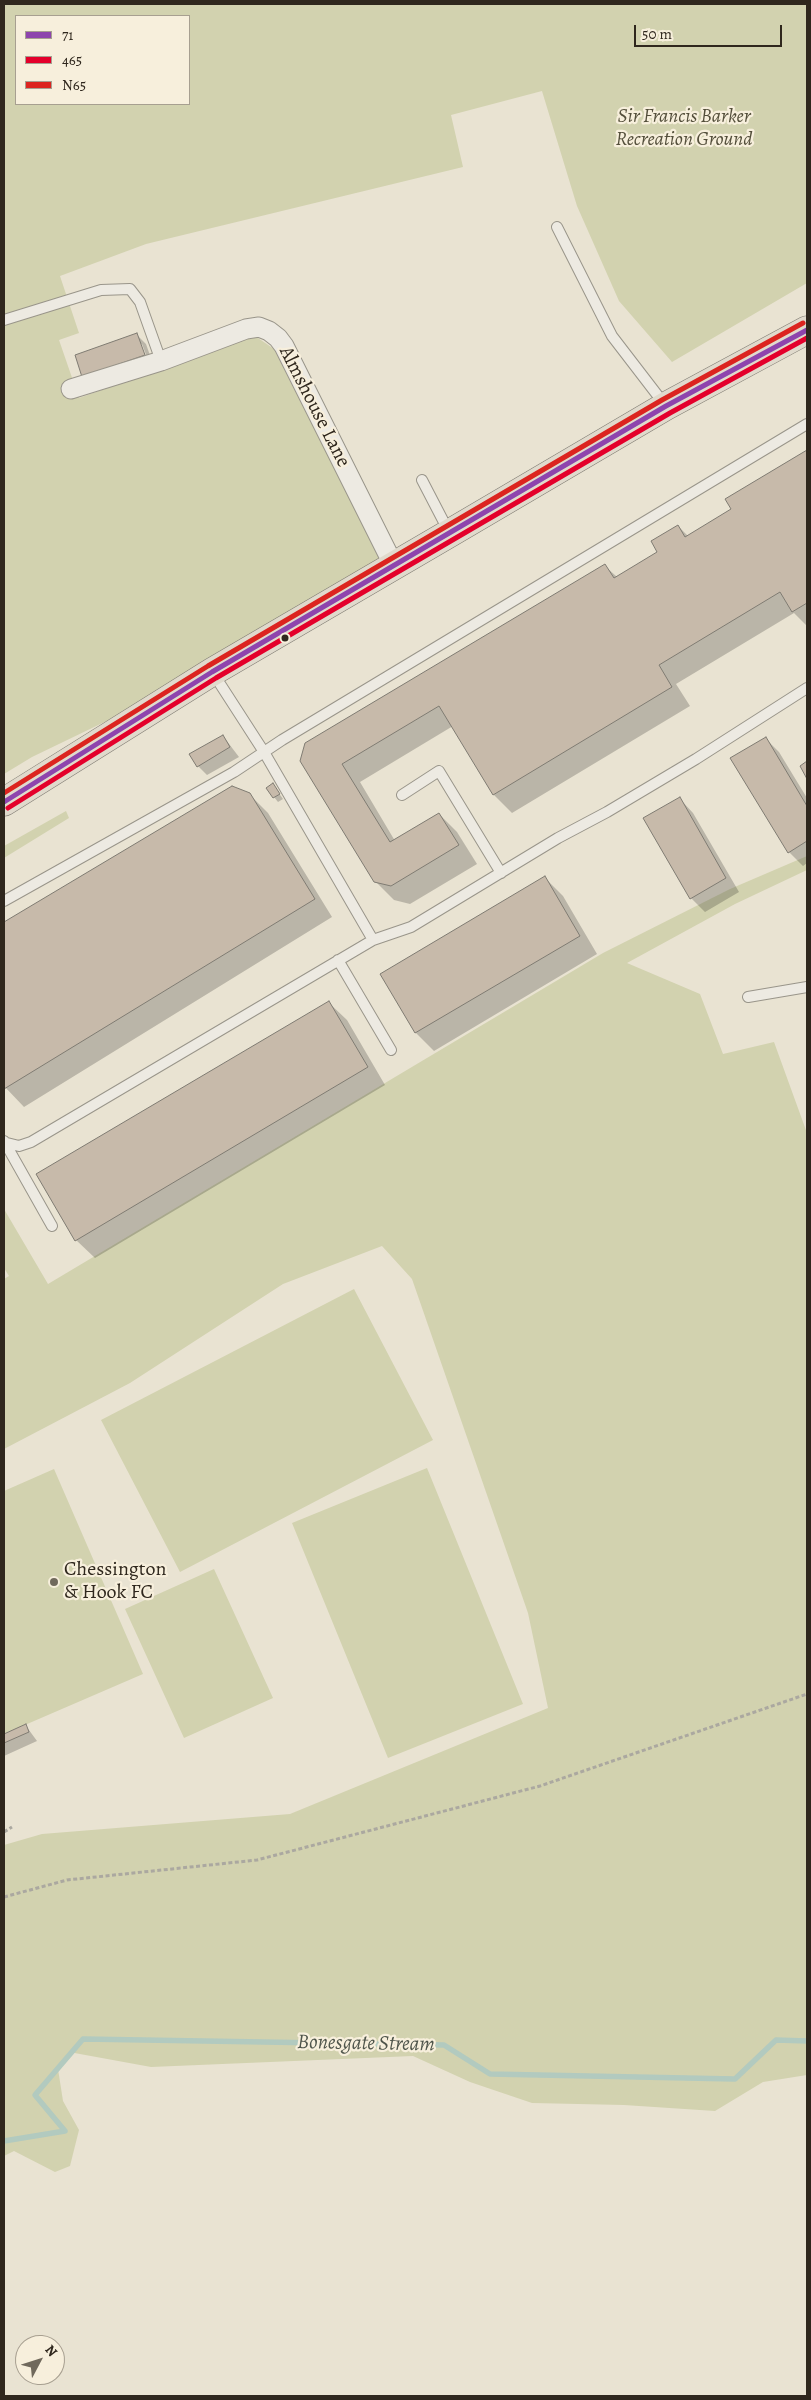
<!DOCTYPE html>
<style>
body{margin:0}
#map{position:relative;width:811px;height:2400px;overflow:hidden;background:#e9e3d2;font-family:Alegreya,serif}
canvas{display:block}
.frame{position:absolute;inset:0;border:5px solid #2f271d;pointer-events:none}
.legend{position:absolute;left:15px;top:15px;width:175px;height:90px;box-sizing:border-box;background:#f7efdc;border:1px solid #a79f90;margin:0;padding:6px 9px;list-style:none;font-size:15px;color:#2f271d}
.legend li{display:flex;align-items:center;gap:10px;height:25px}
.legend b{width:25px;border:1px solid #a79f90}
.north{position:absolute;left:15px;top:2335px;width:50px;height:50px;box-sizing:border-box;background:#f7efdc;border:1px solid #a79f90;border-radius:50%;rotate:50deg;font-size:14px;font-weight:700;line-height:20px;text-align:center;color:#2f271d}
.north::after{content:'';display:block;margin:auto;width:18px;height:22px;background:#70695c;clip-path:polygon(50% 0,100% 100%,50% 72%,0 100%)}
.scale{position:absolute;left:634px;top:25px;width:148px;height:22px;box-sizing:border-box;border:2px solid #2f271d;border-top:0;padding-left:6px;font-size:15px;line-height:18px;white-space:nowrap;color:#2f271d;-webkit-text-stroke:4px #f7efdc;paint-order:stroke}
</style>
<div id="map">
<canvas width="811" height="2400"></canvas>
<div class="frame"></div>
<ul class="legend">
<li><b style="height:6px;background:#8e44ad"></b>71</li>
<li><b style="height:6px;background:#e4002b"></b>465</li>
<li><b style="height:6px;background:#dc241f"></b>N65</li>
</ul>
<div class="north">N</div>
<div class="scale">50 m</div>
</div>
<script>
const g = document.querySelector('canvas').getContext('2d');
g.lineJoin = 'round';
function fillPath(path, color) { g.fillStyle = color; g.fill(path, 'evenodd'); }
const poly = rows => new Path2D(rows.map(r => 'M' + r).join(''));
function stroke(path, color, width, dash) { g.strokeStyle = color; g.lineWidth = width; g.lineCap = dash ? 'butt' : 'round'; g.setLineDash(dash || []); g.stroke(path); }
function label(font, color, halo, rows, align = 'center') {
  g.font = font + ' Alegreya,serif'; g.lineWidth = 4.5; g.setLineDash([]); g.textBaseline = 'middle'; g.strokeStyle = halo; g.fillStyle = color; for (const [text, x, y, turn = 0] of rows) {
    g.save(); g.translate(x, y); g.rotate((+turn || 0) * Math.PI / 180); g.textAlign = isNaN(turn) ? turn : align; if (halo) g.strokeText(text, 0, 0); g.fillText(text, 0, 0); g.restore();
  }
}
const green = poly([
 [4,4,807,4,807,283,672,362,619,301,577,206,542,91,451,115,463,167,146,244,60,276,79,333,59,340,79,398,255,336,274,349,380,560,119,715,32,757,4,774],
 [16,16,189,16,189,104,16,104],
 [66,811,69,818,4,858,4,846],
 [807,856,807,870,735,904,627,963,700,994,723,1054,774,1042,807,1133,807,2075,763,2082,715,2111,624,2105,532,2103,470,2082,413,2056,151,2067,69,2052,58,2069,63,2101,79,2130,70,2166,55,2172,14,2151,4,2156,4,1845,42,1834,290,1814,548,1708,528,1613,412,1279,382,1246,283,1284,130,1383,4,1449,4,1279,9,1276,4,1268,4,1209,48,1284,603,953,730,889],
 [354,1289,433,1440,180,1572,101,1420],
 [427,1468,523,1704,388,1758,292,1523],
 [54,1469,143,1674,4,1734,4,1491],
 [214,1569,273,1698,184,1738,125,1609]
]);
const shadow = poly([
 [137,335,146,344,153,364,93,386],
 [140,344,142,344,148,360,146,361],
 [807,451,807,626,794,613,676,684,690,706,512,813,494,795,453,726,360,782,395,841,439,814,457,832,477,864,410,904,394,900,375,881,301,760,605,566,617,577,659,552,678,526,688,536,733,510,726,499],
 [223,736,239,757,207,775,198,766],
 [765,738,779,752,807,798,807,863,803,866,789,852],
 [273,785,283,799,278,802,274,797],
 [232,787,249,794,268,813,332,917,24,1107,4,1086,4,924],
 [680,799,693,813,739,892,705,912,691,898],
 [545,878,563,896,597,954,434,1051,416,1033,382,974],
 [328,1002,347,1020,385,1085,95,1258,76,1240],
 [26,1726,37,1741,4,1756,4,1735]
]);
const stream = poly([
 [4,2141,65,2131,35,2095,83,2039,444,2045,490,2074,735,2079,776,2040,807,2041]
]);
const building = poly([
 [137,333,145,355,82,377,75,355,137,333],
 [807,450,807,603,792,612,780,592,659,665,672,687,493,795,439,706,342,764,390,842,439,813,459,845,391,886,374,882,300,761,305,743,605,564,614,578,657,552,651,541,678,525,685,537,731,509,725,499,807,450],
 [223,735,230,747,197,767,189,754,223,735],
 [766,737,807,806,807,841,788,853,730,758,766,737],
 [807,761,807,779,800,766,807,761],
 [273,783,280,794,273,798,266,788,273,783],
 [232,786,250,793,315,899,4,1089,4,922,232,786],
 [680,797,726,878,690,899,643,818,680,797],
 [545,876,580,936,415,1033,380,974,545,876],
 [329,1001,368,1067,75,1241,36,1174,329,1001],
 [26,1724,29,1732,4,1743,4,1734,26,1724]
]);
const path = poly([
 [4,1832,12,1827],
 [4,1897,67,1880,257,1860,540,1786,807,1694]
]);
const service = poly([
 [557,227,612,336,665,405],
 [4,320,101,290,130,289,140,302,161,361],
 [422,480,449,532],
 [213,673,264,752,373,940],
 [402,795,439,771,501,873],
 [4,901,234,772,282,740,807,424],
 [338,960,391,1050],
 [748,997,807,987],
 [4,1141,52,1226],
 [7,1143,19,1146,31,1142,373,940,411,927,558,838,607,812,696,759,807,688]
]);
const minor = poly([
 [71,389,161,361,246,329,259,327,269,331,278,338,284,346,394,566]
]);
const trunk = poly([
 [4,802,212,672,450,533,666,406,807,330]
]);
const bus1 = poly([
 [4,802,212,672,666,406,807,330]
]);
const bus2 = poly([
 [8,808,216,678,670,413,807,338]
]);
const bus3 = poly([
 [4,793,208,666,662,400,803,323]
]);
const markers = [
 [285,638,4.5,"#2f271d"],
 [54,1582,5,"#70695c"]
];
const parkNames = [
 ["Sir Francis Barker",684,117],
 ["Recreation Ground",684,140]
];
const streetNames = [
 ["Almshouse Lane",314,407,63]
];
const poiNames = [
 ["Chessington",64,1570],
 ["& Hook FC",64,1593]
];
const waterNames = [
 ["Bonesgate Stream",366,2044,1]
];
fillPath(green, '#d2d2af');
fillPath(shadow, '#0003');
stroke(stream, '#b2cabf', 5.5);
fillPath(building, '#c7baaa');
stroke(building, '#7f7b72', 1);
stroke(service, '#99958a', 12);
stroke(minor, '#99958a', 21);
stroke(trunk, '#7f7b72', 29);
stroke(path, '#aba8a0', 3, [4, 2.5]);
stroke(service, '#edeae2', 10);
stroke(minor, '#edeae2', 19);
stroke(trunk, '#e0dacc', 28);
stroke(bus1, '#8e44ad', 5);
stroke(bus2, '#e4002b', 5);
stroke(bus3, '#dc241f', 5);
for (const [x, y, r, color] of markers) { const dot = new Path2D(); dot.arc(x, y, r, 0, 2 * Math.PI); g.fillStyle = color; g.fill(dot); stroke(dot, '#f7efdc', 2); }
label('italic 20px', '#534e3a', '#f7efdc', parkNames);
label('20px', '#2f271d', '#f7efdc', streetNames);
label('20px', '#2f271d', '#f7efdc', poiNames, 'left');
label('italic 21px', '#4f554b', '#f7efdc', waterNames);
</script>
